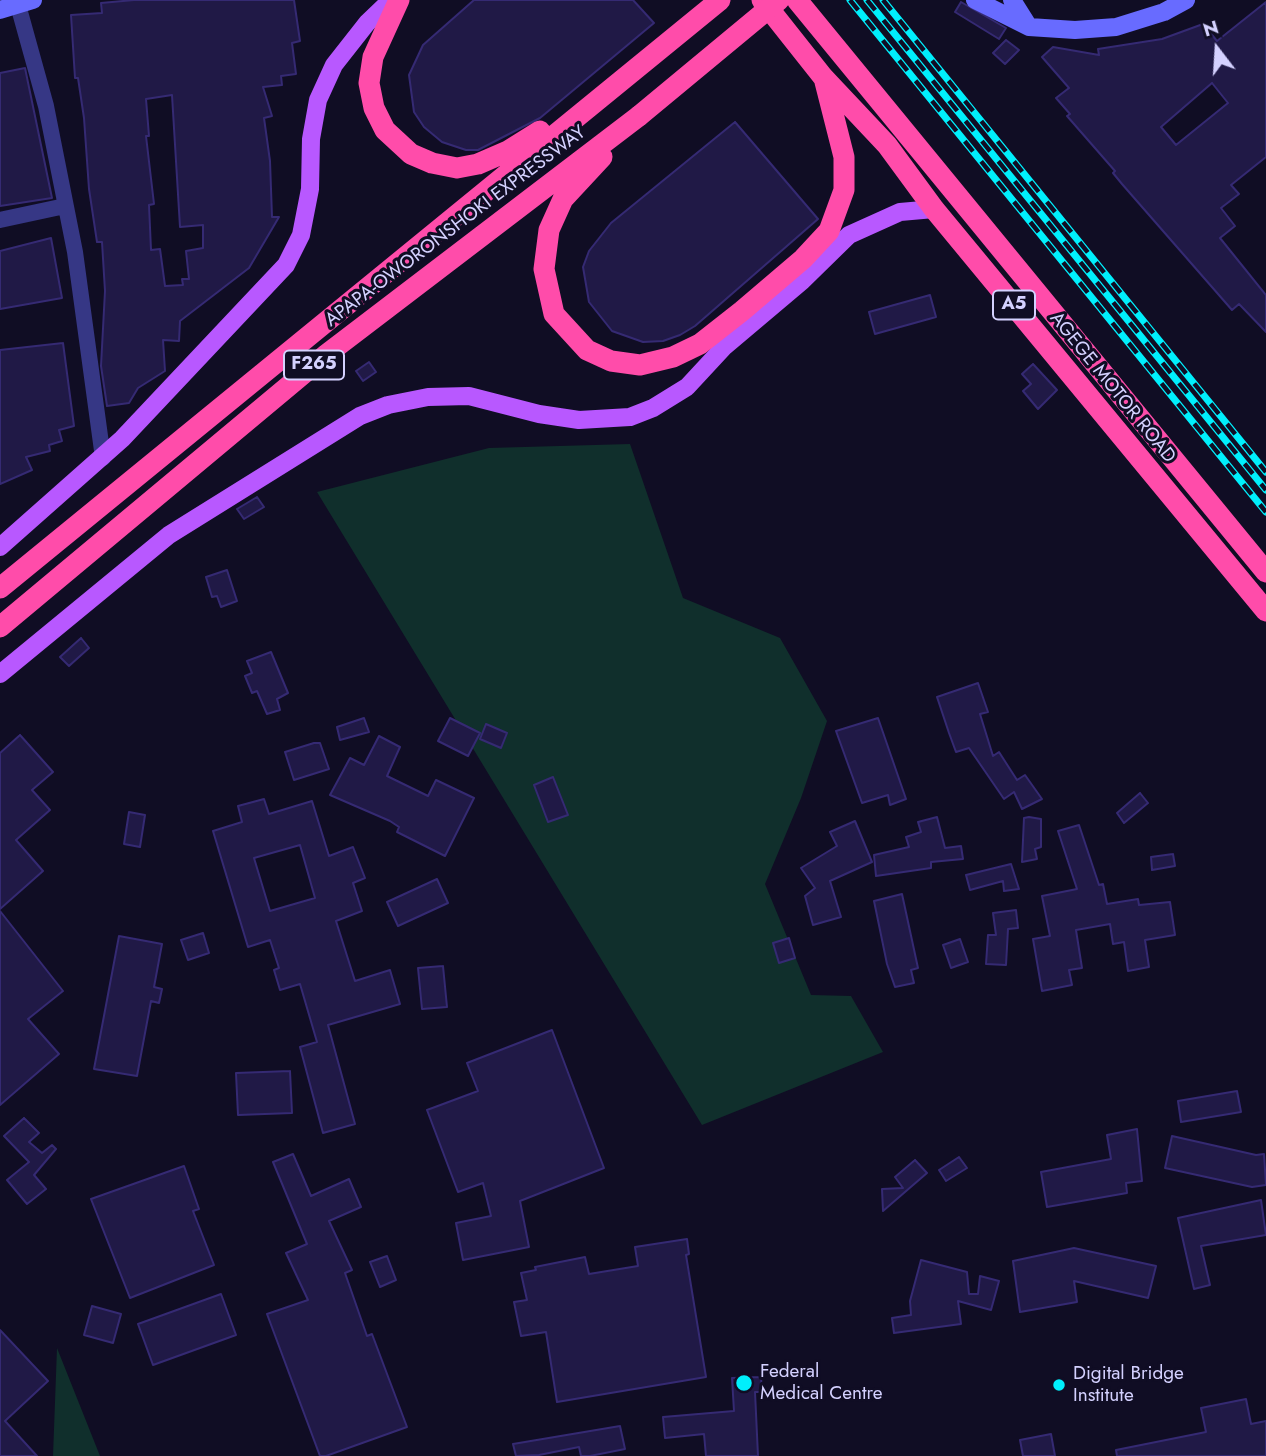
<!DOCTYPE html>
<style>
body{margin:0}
#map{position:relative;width:1266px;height:1456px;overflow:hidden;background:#100d24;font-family:Jost,sans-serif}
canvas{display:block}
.north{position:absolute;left:1182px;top:14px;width:70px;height:70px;-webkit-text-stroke:5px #100d24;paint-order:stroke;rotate:343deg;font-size:19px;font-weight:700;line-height:28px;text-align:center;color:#d4d1ff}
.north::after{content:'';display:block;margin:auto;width:24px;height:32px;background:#d4d1ff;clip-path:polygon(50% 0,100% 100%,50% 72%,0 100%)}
</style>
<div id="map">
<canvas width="1266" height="1456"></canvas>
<div class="north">N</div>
</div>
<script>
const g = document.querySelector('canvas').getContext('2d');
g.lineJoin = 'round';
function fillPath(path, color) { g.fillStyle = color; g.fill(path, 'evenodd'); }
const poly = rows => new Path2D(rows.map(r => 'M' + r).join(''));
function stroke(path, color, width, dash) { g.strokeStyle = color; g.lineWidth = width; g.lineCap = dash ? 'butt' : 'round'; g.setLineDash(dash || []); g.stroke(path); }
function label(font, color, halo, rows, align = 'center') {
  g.font = font + ' Jost,sans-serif'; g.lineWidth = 6; g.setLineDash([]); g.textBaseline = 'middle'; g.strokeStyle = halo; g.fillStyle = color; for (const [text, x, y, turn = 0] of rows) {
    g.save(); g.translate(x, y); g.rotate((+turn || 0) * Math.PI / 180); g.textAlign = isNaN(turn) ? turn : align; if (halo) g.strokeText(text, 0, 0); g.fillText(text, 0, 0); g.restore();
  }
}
const green = poly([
 [630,444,683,598,780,638,827,721,801,798,765,884,811,995,851,996,883,1052,702,1125,317,492,489,448],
 [57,1348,100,1456,53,1456]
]);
const building = poly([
 [134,0,294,0,300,41,292,43,296,74,281,76,282,85,263,87,272,116,264,118,270,161,272,217,279,217,249,268,180,321,179,341,163,340,165,371,138,388,129,403,107,406,101,366,105,291,102,242,97,242,89,189,84,118,78,78,75,78,71,15,102,13,101,3,134,0],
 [172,95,180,227,203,225,203,248,186,251,189,279,182,279,183,285,165,286,160,249,151,250,149,205,154,204,146,136,149,136,146,99,172,95],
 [474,0,633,0,654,23,540,118,478,150,466,150,442,142,424,127,414,112,409,75,423,45,474,0],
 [961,2,1006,28,999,39,955,12,961,2],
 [1266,2,1266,157,1231,185,1239,194,1221,208,1235,226,1220,238,1266,295,1266,332,1239,304,1232,310,1122,184,1113,173,1115,171,1067,116,1070,114,1056,98,1069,88,1042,57,1053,47,1099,55,1098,49,1162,39,1203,24,1217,41,1266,2],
 [1212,83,1228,103,1176,145,1161,127,1212,83],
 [1006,40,1019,50,1005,64,993,53,1006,40],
 [25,68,52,198,0,206,0,73,25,68],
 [735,122,818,219,695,326,680,335,663,341,643,342,612,331,589,302,583,267,589,251,611,223,735,122],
 [51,238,62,298,0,309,0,251,51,238],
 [930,295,936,317,875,334,869,312,930,295],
 [63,343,74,426,59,430,62,441,49,445,50,451,26,457,32,470,0,484,0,350,63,343],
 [369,362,376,372,363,381,356,371,369,362],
 [1033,364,1057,390,1038,409,1023,391,1031,384,1022,374,1033,364],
 [257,497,264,507,244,519,237,509,257,497],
 [227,570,237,601,221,607,217,596,212,597,206,577,227,570],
 [81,638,89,648,69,666,60,657,81,638],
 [271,652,288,693,277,699,280,710,267,714,257,691,252,693,245,676,252,673,247,661,271,652],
 [978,683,988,712,980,714,993,756,999,752,1017,780,1025,775,1042,799,1022,809,1014,792,1004,799,969,748,956,752,949,733,937,697,978,683],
 [364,718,369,732,340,740,337,727,364,718],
 [450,718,480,733,468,756,438,741,450,718],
 [878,718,906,799,890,805,888,795,862,803,836,731,878,718],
 [486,724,507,733,501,748,480,739,486,724],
 [20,735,53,772,32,790,50,810,16,840,43,871,0,909,0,753,20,735],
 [379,736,400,747,387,776,428,796,436,780,474,798,445,856,397,832,399,827,390,821,330,795,350,758,364,765,379,736],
 [314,743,320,743,329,769,294,780,285,752,314,743],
 [553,777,568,815,548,822,534,785,553,777],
 [1140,793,1148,803,1124,823,1117,813,1140,793],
 [264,799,269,814,312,801,329,856,353,847,365,878,353,883,362,911,336,921,355,981,390,970,400,1004,328,1025,355,1124,323,1133,300,1047,317,1042,300,984,280,990,274,970,279,968,270,940,248,947,213,831,242,822,238,806,264,799],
 [300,845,315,898,270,911,254,858,300,845],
 [129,812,145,815,140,847,124,844,129,812],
 [937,817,945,848,961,846,963,859,931,862,931,868,876,876,874,855,909,847,906,837,921,832,918,822,937,817],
 [1029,817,1041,819,1041,847,1035,849,1037,859,1022,862,1024,818,1029,817],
 [855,821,872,862,830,881,841,917,813,925,805,896,815,888,801,868,837,846,830,832,855,821],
 [1079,825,1099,885,1103,884,1107,904,1138,899,1139,905,1170,902,1175,935,1145,940,1149,967,1128,971,1124,942,1113,944,1110,924,1076,930,1082,968,1069,970,1072,985,1042,991,1033,939,1050,936,1042,896,1077,889,1058,831,1079,825],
 [1173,854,1175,866,1152,870,1151,857,1173,854],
 [1011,864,1019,889,1004,891,1003,881,970,890,966,875,1011,864],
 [437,879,448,903,398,926,387,902,437,879],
 [902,894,918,968,911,970,914,983,895,987,887,964,874,901,902,894],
 [1016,910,1018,928,1008,929,1006,965,986,964,988,935,996,935,993,913,1016,910],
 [0,911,63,991,28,1019,59,1054,0,1105,0,911],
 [203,933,209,953,188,960,181,940,203,933],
 [119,936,162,944,154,987,162,989,159,1003,151,1001,137,1076,94,1069,119,936],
 [789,938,795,958,779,963,773,943,789,938],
 [960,939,968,962,951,968,943,945,960,939],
 [443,966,447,1007,422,1009,418,968,443,966],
 [552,1030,604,1168,520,1201,529,1247,463,1260,456,1223,491,1216,483,1183,458,1192,427,1110,478,1091,467,1063,552,1030],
 [290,1071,292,1113,238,1115,236,1073,290,1071],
 [1237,1091,1241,1112,1181,1122,1178,1101,1237,1091],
 [24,1118,39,1133,29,1142,42,1153,52,1145,56,1149,34,1175,46,1189,27,1204,7,1180,29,1162,4,1136,24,1118],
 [1137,1129,1142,1181,1126,1183,1127,1193,1047,1207,1041,1172,1111,1159,1107,1135,1137,1129],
 [1172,1136,1256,1155,1264,1154,1266,1185,1252,1187,1165,1168,1172,1136],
 [293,1154,311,1196,349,1179,361,1207,329,1221,352,1270,345,1273,367,1336,372,1334,407,1427,326,1456,320,1456,267,1314,308,1300,286,1253,307,1244,273,1162,293,1154],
 [959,1157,967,1168,946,1181,939,1170,959,1157],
 [915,1160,927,1173,883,1211,882,1189,903,1188,895,1177,915,1160],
 [184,1166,199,1209,193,1211,214,1265,130,1298,91,1199,184,1166],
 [1261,1200,1266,1235,1201,1246,1210,1285,1194,1289,1178,1218,1261,1200],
 [687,1239,689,1254,686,1255,706,1377,557,1402,546,1332,521,1336,514,1302,527,1300,521,1273,536,1270,535,1267,585,1257,589,1274,638,1266,635,1247,687,1239],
 [1074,1248,1156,1266,1148,1298,1074,1281,1077,1302,1020,1312,1013,1261,1074,1248],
 [387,1256,396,1280,380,1287,370,1262,387,1256],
 [921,1260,967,1272,969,1294,978,1294,980,1276,999,1281,991,1310,958,1301,961,1324,894,1333,892,1318,911,1315,910,1301,921,1260],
 [221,1294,236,1335,153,1365,138,1324,221,1294],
 [92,1306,121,1314,113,1343,84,1335,92,1306],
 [0,1330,48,1381,5,1421,37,1456,0,1456,0,1330],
 [761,1377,762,1392,755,1392,758,1456,706,1456,704,1434,665,1438,663,1417,734,1411,732,1378,761,1377],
 [1246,1399,1251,1424,1266,1421,1266,1456,1117,1456,1116,1450,1206,1432,1201,1408,1246,1399],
 [620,1426,625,1449,590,1456,581,1456,579,1447,539,1455,516,1456,513,1444,620,1426],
 [1051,1434,1055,1456,1023,1456,1020,1440,1051,1434]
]);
const street = poly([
 [18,5,46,106,75,252,103,458],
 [0,220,65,206]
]);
const secondary = poly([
 [975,0,1029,27,1075,30,1116,27,1164,12,1186,0],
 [1012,0,1029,27],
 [0,10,33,0]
]);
const primary = poly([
 [0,547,122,439,286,265,301,235,310,189,311,139,318,100,334,65,367,23,391,0],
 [0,674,169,535,360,416,388,405,428,397,469,396,539,414,579,420,630,417,653,408,687,387,725,346,802,281,849,235,900,212,934,209]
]);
const highway = poly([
 [399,0,373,57,369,83,374,108,385,130,411,154,432,163,457,168,478,164,508,151,540,131],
 [762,0,823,77,887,145,934,209,1266,611],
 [797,0,1266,572],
 [602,157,563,199,549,230,544,269,554,314,587,350,611,361,640,365,673,357,700,344,742,311,803,259,829,231,844,190,844,157,825,82],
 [0,588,720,0],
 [0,627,327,354,639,116]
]);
const rail = poly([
 [850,0,1266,512],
 [867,0,1266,490],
 [883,0,1266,472]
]);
const highwayBridge = poly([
 [639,116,779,0]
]);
const markers = [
 [744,1383,9,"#00effc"],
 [1059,1385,7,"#00effc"]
];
const shields = [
 [1014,305,42],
 [314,365,60]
];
const shieldNames = [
 ["A5",1014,305],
 ["F265",314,365]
];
const streetNames = [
 ["APAPA-OWORONSHOKI EXPRESSWAY",456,227,-37],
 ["AGEGE MOTOR ROAD",1112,388,51]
];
const poiNames = [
 ["Federal",760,1372],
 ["Medical Centre",760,1394],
 ["Digital Bridge",1073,1374],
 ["Institute",1073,1396]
];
fillPath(green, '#102f2c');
fillPath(building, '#201946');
stroke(building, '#352a73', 2);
stroke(street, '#363785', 16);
stroke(secondary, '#686bff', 18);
stroke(primary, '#b858ff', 18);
stroke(highway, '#ff4caa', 21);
stroke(rail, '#00effc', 7);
stroke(rail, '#100d24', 4.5, [13]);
stroke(highwayBridge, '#ff4caa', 21);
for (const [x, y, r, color] of markers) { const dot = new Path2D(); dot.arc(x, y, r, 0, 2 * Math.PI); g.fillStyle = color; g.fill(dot); stroke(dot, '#100d24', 2.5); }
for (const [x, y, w] of shields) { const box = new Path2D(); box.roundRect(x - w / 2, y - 14.5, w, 29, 5); g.fillStyle = '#100d24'; g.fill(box); stroke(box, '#d4d1ff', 2); }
label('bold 18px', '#d4d1ff', null, shieldNames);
label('19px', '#d4d1ff', '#100d24', streetNames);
label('19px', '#d4d1ff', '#100d24', poiNames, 'left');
</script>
